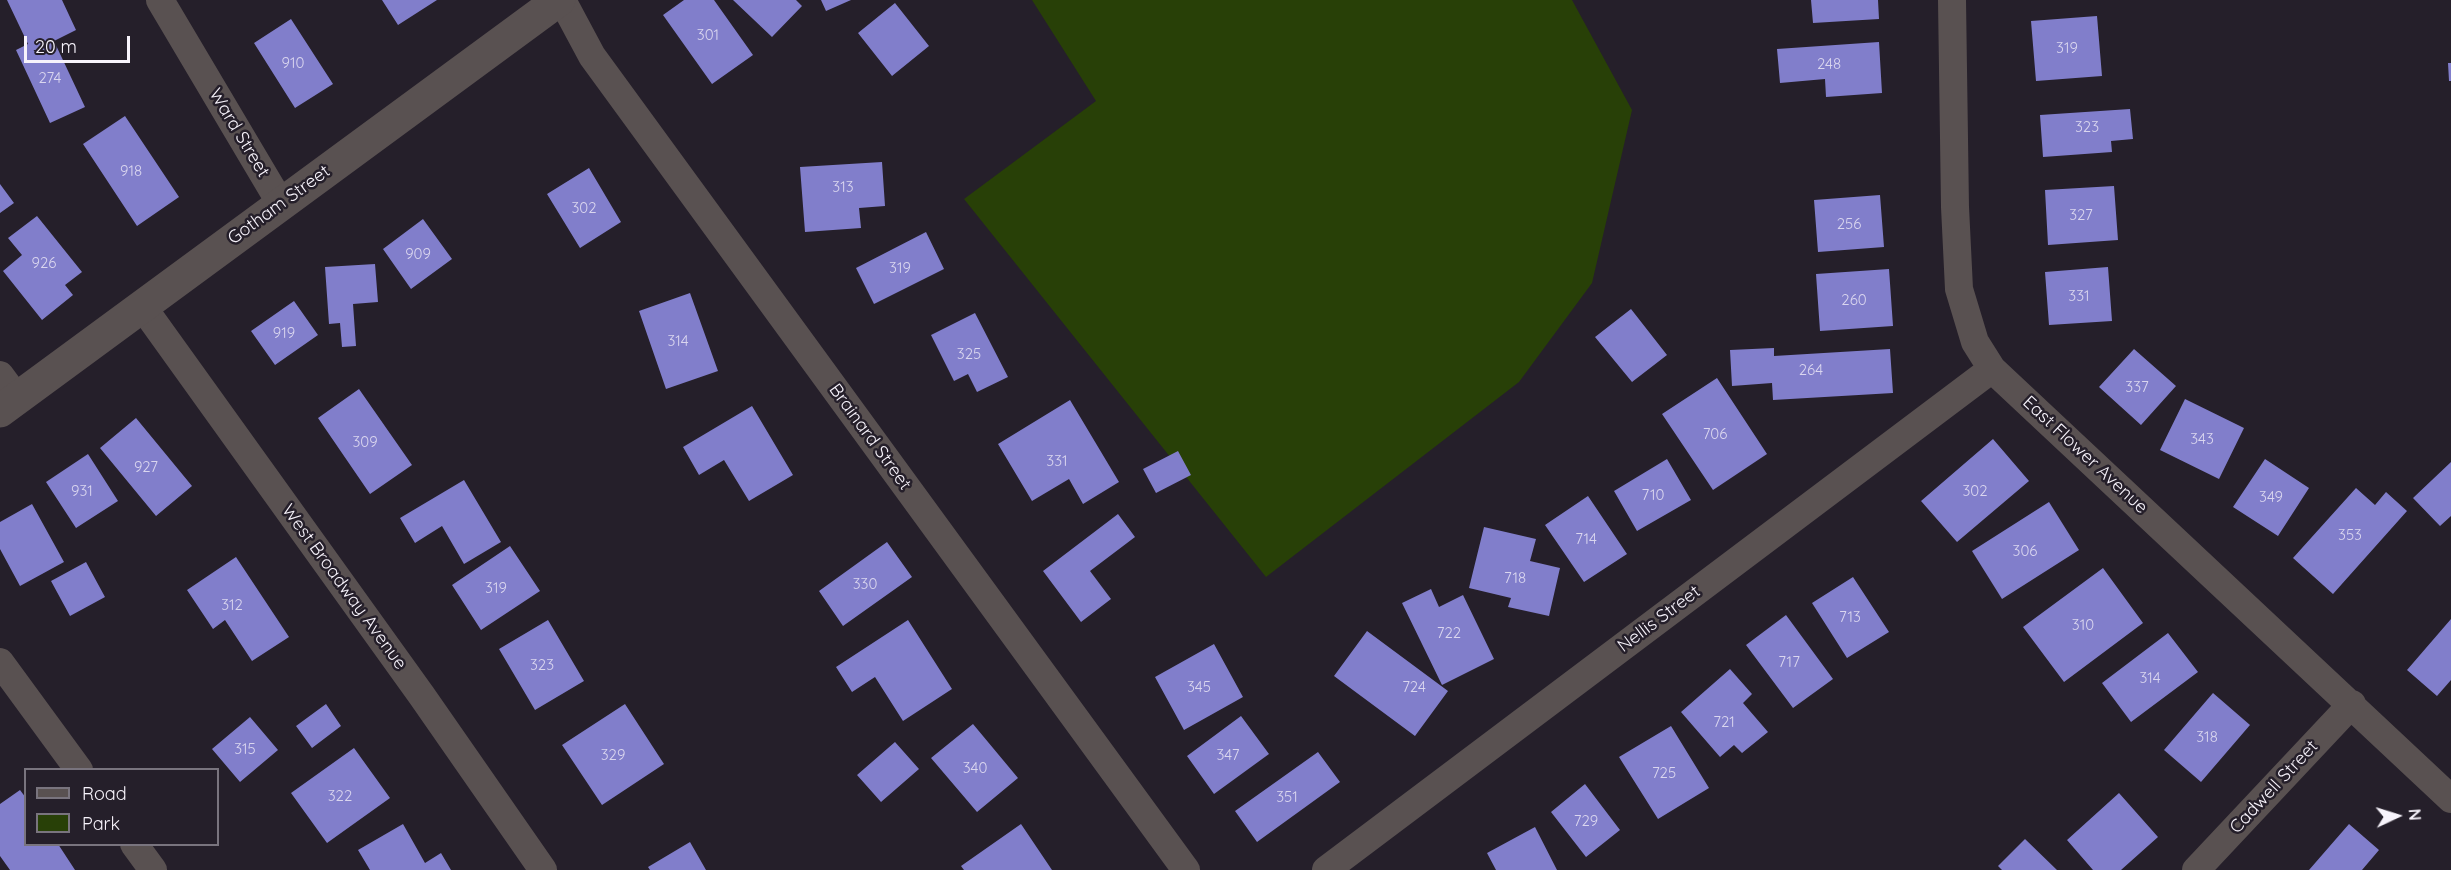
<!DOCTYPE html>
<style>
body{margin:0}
#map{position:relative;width:2451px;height:870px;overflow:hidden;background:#251f2a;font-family:Quicksand,sans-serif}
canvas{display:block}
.legend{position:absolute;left:24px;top:768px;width:195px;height:78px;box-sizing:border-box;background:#251f2a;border:2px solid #79747e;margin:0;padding:8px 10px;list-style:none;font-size:18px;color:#f7f3fb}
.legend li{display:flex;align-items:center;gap:12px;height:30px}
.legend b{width:30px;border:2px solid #79747e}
.north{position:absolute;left:2367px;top:786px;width:60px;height:60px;-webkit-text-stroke:4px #251f2a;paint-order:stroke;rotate:86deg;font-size:16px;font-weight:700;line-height:24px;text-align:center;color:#f7f3fb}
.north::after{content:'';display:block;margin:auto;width:21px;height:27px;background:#f7f3fb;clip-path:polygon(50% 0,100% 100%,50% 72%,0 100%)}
.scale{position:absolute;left:24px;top:36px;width:106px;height:27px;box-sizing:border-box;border:3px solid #f7f3fb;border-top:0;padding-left:8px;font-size:18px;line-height:21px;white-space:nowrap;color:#f7f3fb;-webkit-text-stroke:4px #251f2a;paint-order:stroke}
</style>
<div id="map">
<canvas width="2451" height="870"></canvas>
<ul class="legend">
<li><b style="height:8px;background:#595151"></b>Road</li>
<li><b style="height:16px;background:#284007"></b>Park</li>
</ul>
<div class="north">N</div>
<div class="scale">20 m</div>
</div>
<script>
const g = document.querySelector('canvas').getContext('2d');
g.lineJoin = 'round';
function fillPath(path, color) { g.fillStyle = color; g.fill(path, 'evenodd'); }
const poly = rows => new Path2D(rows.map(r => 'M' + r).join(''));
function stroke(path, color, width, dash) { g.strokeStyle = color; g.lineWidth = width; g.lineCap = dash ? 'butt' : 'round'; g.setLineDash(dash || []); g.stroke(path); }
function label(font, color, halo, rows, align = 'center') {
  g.font = font + ' Quicksand,sans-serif'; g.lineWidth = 5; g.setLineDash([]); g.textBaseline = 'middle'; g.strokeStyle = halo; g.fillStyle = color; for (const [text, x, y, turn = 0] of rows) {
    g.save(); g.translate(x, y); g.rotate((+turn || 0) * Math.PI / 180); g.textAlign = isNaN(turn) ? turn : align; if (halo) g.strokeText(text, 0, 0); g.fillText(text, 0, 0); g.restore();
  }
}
const green = poly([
 [1032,0,1572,0,1632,110,1592,283,1519,382,1266,577,964,199,1096,101]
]);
const building = poly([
 [7,0,62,0,76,30,54,41,85,107,50,123,16,50,28,44],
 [382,0,437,0,398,25],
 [684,0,714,0,753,55,712,84,663,15],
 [733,0,796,0,802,6,772,37],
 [821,0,851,0,826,11],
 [1811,0,1878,0,1879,19,1813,23],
 [895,3,929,46,892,76,858,33],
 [2097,16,2102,76,2036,81,2031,21],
 [291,19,333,84,295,108,254,43],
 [1879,42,1882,93,1826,97,1825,79,1780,83,1777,49],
 [2448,63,2451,63,2451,81,2449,81],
 [2130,109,2133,139,2111,141,2112,152,2043,157,2040,115],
 [125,116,179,197,137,226,83,144],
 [882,162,885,206,859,208,861,228,805,232,800,167],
 [589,168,621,222,580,248,547,194],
 [0,184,14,203,0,213],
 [2114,186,2118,240,2048,245,2045,190],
 [1880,195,1884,247,1818,252,1814,200],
 [37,216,82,272,65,285,73,295,42,320,3,271,22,255,8,238],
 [423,219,452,259,411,289,383,249],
 [926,232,944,269,874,304,856,268],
 [375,264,378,302,353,304,356,346,342,347,340,323,329,324,325,267],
 [2108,267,2112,321,2049,325,2045,272],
 [1889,269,1893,326,1820,331,1816,274],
 [690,293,718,371,666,389,639,311],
 [294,301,318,335,275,365,251,331],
 [1631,309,1667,355,1632,382,1595,337],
 [975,313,1008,377,977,392,968,374,954,381,931,335],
 [1774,348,1774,356,1890,349,1893,393,1773,400,1772,383,1732,386,1730,350],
 [2134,349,2176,386,2141,425,2099,387],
 [1717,378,1767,454,1713,490,1662,414],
 [359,389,412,465,370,494,318,418],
 [2185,399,2244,428,2219,479,2160,450],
 [1070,400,1119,482,1083,504,1069,479,1032,501,998,444],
 [752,406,793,475,749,501,724,460,699,475,683,447],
 [136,418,192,486,156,516,100,448],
 [1993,439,2029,481,1957,542,1921,501],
 [1178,451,1191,475,1156,493,1143,469],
 [88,454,118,501,76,528,46,482],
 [1667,459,1691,500,1637,531,1614,491],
 [2265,459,2309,488,2278,536,2233,507],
 [2451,462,2451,516,2440,526,2413,498],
 [464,480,501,542,464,564,442,526,415,543,400,518],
 [2356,488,2375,505,2386,492,2407,511,2333,594,2293,558],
 [1588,496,1627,554,1584,582,1545,525],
 [2049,502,2079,550,2002,599,1972,551],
 [32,504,64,562,20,586,0,549,0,522],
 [1118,514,1135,537,1090,571,1111,599,1081,622,1043,571],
 [1484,527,1536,539,1530,561,1560,568,1549,616,1508,607,1511,598,1469,588],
 [887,542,912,577,843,626,819,591],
 [510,546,540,591,481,630,452,585],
 [236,557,289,637,252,661,225,620,213,629,187,590],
 [86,562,105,597,70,616,51,581],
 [2103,568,2143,623,2064,682,2023,627],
 [1853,577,1889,632,1847,658,1812,603],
 [1431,589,1439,607,1463,595,1494,659,1442,685,1402,603],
 [1786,615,1833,679,1793,708,1746,645],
 [2451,619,2451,680,2437,696,2407,670],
 [548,620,584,681,535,710,499,649],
 [908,620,952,689,903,721,875,677,852,692,836,667],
 [1367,631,1448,691,1415,736,1334,676],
 [2168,633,2198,672,2131,722,2102,683],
 [1214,644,1243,697,1184,730,1155,677],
 [1730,669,1752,694,1743,703,1768,732,1742,753,1734,745,1720,757,1681,712],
 [2213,693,2250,725,2201,782,2164,750],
 [326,704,341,726,312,748,296,726],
 [625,704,664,764,602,805,562,745],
 [1241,716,1269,754,1214,794,1187,756],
 [250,717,278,750,240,782,212,749],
 [973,724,1018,778,977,812,931,758],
 [1671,726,1709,788,1658,819,1619,757],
 [895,742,919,769,881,802,857,775],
 [354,748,390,798,327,843,291,793],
 [1318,752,1340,782,1257,842,1235,811],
 [1585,784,1620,830,1586,857,1551,812],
 [20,790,26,798,26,844,58,844,75,870,10,870,0,856,0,804],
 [2119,793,2158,837,2121,870,2093,870,2067,840],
 [403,824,425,863,441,853,451,870,370,870,358,850],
 [1021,824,1052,870,964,870,961,866],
 [2349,824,2379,850,2362,870,2309,870],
 [1535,827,1557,870,1496,870,1487,853],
 [2025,839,2057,870,2002,870,1998,866],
 [690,842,706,870,650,870,648,867]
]);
const minor = poly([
 [160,0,281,204],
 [562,0,592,56,1186,870],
 [1952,0,1955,207,1959,289,1975,342,1992,369,2451,799],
 [142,306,422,696,543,870],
 [0,375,17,398],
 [0,662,79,770],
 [134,844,153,870],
 [1326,870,1992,369],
 [2196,870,2352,704]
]);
const tertiary = poly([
 [0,411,559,0]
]);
const numberNames = [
 ["301",708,35],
 ["319",2067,48],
 ["910",293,63],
 ["248",1829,64],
 ["274",50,78],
 ["323",2087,127],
 ["918",131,171],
 ["313",843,187],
 ["302",584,208],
 ["327",2081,215],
 ["256",1849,224],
 ["909",418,254],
 ["926",44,263],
 ["319",900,268],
 ["331",2079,296],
 ["260",1854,300],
 ["919",284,333],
 ["314",678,341],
 ["325",969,354],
 ["264",1811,370],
 ["337",2137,387],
 ["706",1715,434],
 ["343",2202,439],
 ["309",365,442],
 ["331",1057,461],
 ["927",146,467],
 ["931",82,491],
 ["302",1975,491],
 ["710",1653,495],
 ["349",2271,497],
 ["353",2350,535],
 ["714",1586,539],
 ["306",2025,551],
 ["718",1515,578],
 ["330",865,584],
 ["319",496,588],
 ["312",232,605],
 ["713",1850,617],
 ["310",2083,625],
 ["722",1449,633],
 ["717",1789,662],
 ["323",542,665],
 ["314",2150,678],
 ["345",1199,687],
 ["724",1414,687],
 ["721",1724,722],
 ["318",2207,737],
 ["315",245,749],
 ["329",613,755],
 ["347",1228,755],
 ["340",975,768],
 ["725",1664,773],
 ["322",340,796],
 ["351",1287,797],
 ["729",1586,821]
];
const streetNames = [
 ["Ward Street",239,133,59],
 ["Gotham Street",279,205,-36],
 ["Brainard Street",870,437,54],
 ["East Flower Avenue",2085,455,43],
 ["West Broadway Avenue",344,587,54],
 ["Nellis Street",1659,619,-37],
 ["Cadwell Street",2274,787,-47]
];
fillPath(green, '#284007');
fillPath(building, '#817ecb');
stroke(minor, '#595151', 28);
stroke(tertiary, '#595151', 33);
label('15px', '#dad6ef', null, numberNames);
label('18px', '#f7f3fb', '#251f2a', streetNames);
</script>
